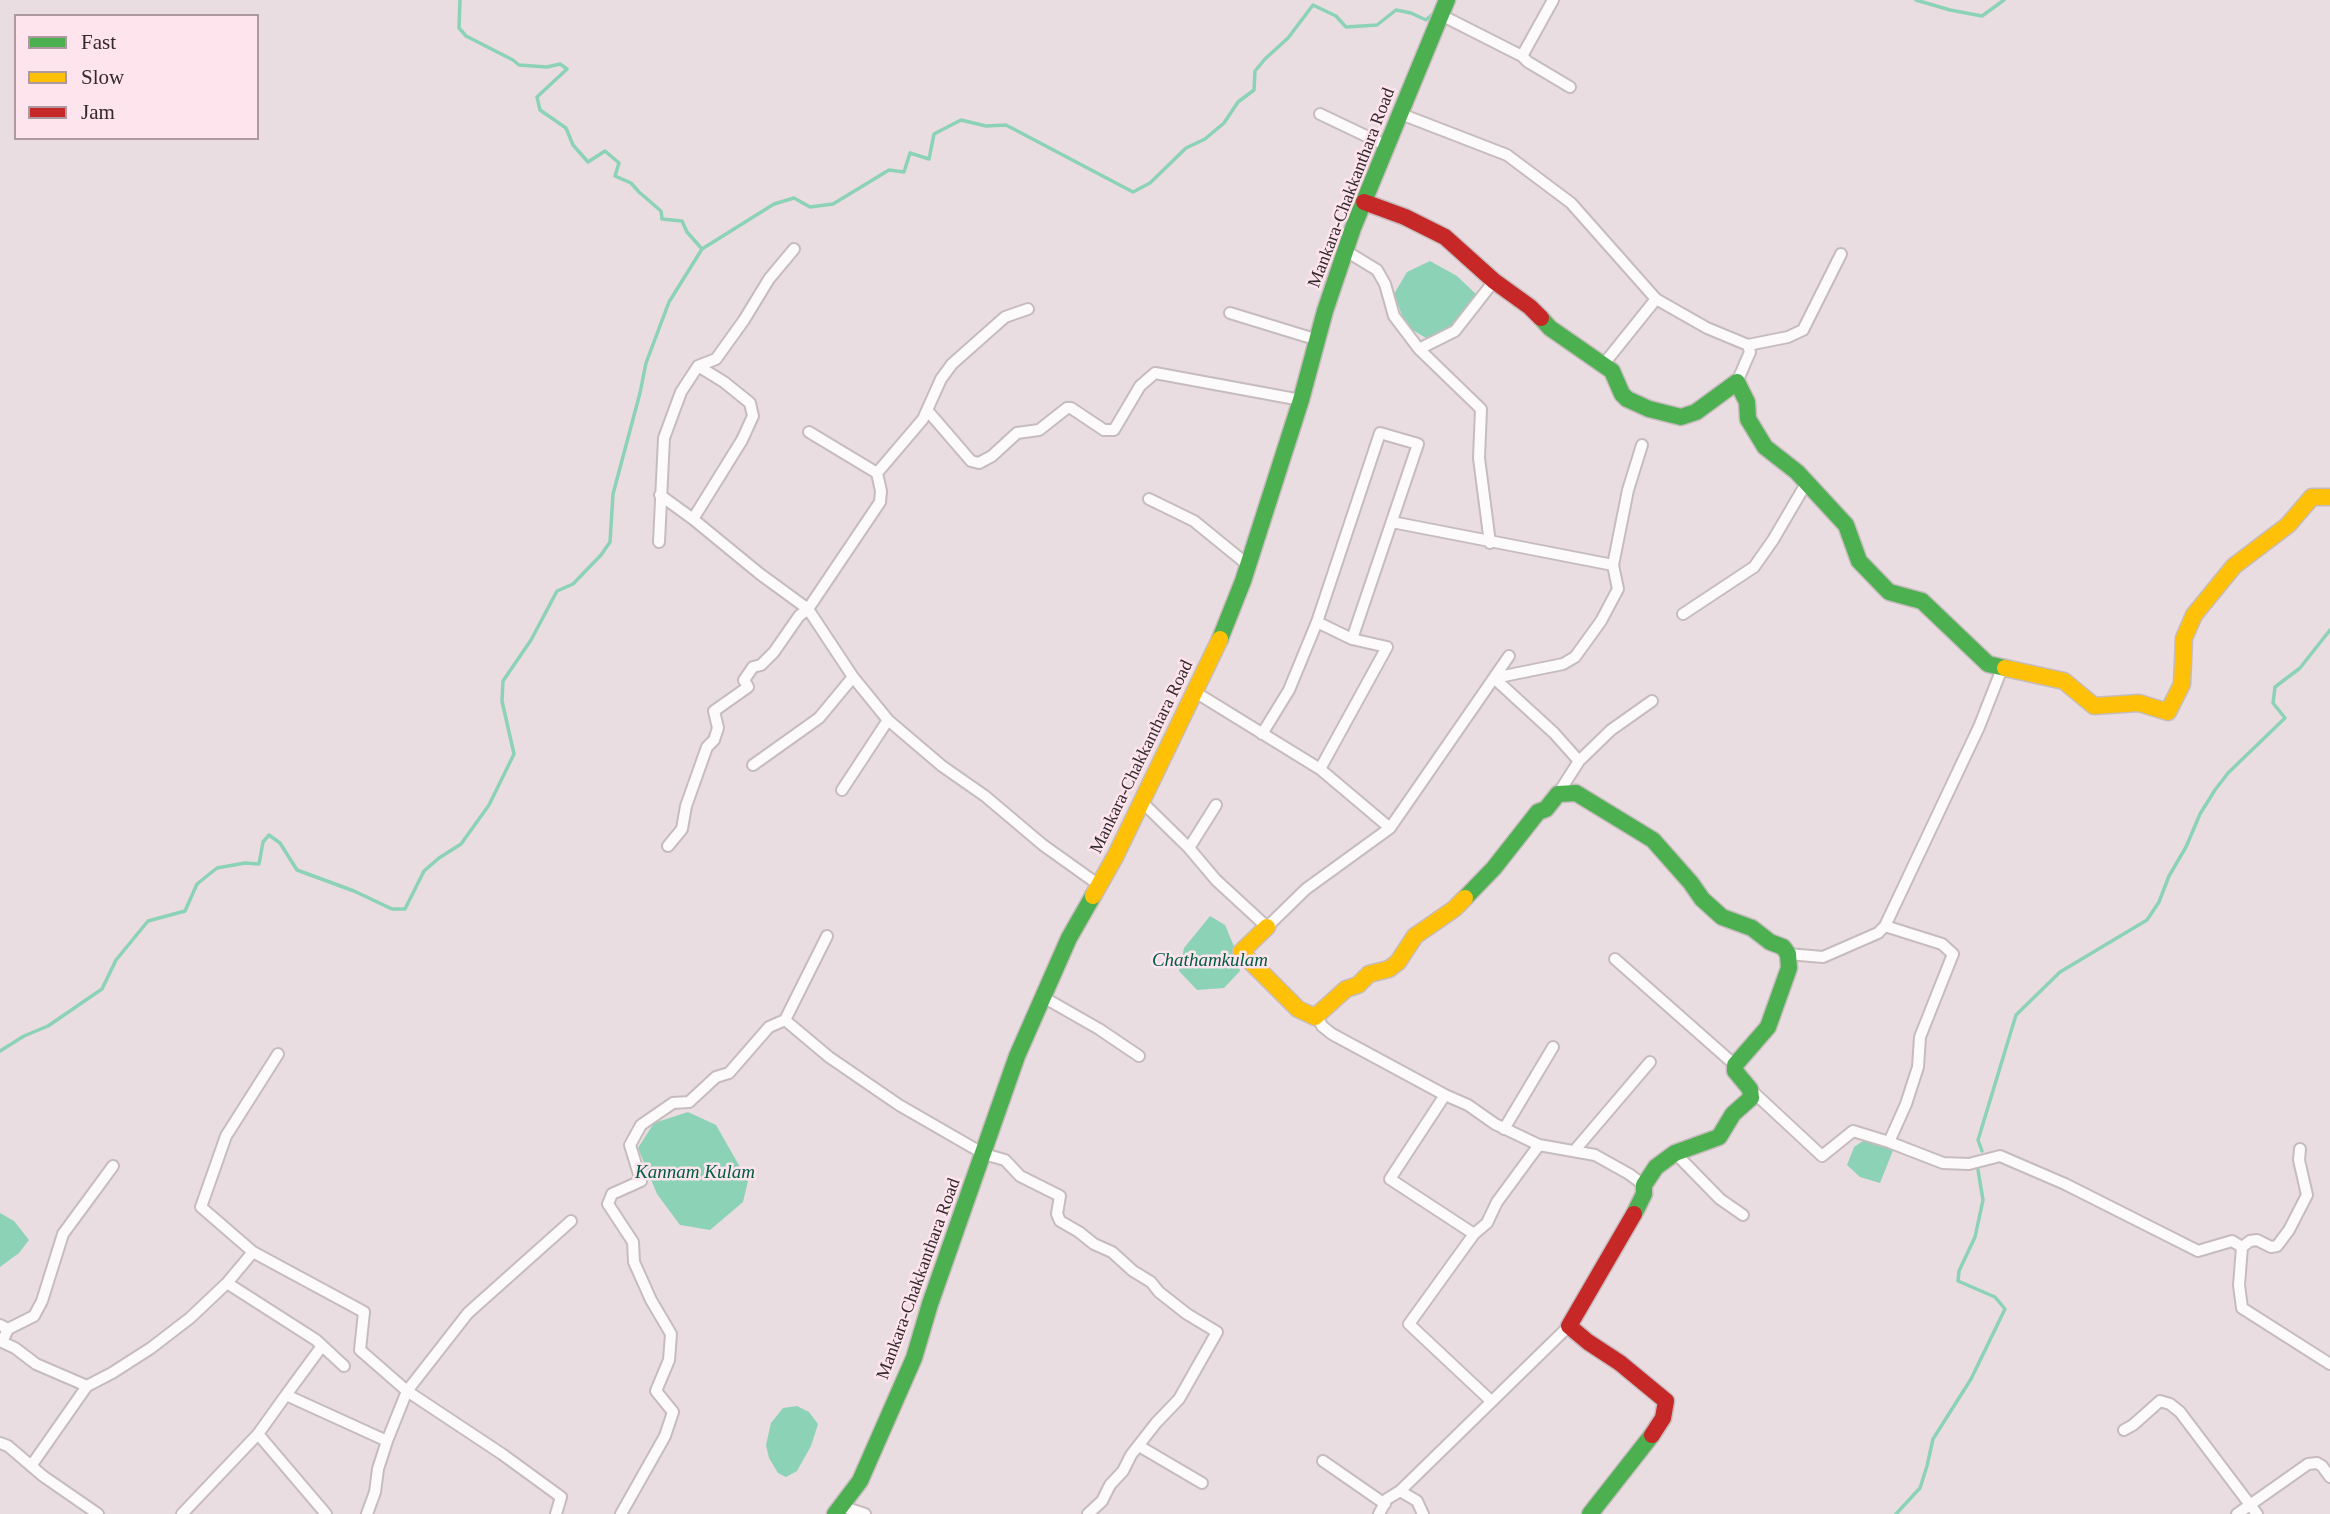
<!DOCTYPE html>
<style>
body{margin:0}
#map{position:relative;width:2330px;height:1514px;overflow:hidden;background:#eadde1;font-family:"Times New Roman",serif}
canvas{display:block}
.legend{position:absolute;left:14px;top:14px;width:245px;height:126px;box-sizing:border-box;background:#fee4ec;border:2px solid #ad999f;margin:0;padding:9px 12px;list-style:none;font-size:21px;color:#33292c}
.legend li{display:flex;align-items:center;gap:14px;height:35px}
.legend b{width:35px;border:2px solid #ad999f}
</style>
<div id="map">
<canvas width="2330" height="1514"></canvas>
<ul class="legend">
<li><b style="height:9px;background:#4caf50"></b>Fast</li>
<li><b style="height:9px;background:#ffc107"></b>Slow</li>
<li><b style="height:9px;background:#c62828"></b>Jam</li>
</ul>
</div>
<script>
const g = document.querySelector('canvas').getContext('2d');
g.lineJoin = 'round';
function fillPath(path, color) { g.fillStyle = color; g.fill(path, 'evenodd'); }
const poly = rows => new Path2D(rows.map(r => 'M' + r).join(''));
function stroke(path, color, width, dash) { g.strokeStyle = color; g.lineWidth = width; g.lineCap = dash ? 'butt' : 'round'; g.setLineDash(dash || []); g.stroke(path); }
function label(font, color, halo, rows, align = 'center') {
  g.font = font + ' "Times New Roman",serif'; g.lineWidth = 5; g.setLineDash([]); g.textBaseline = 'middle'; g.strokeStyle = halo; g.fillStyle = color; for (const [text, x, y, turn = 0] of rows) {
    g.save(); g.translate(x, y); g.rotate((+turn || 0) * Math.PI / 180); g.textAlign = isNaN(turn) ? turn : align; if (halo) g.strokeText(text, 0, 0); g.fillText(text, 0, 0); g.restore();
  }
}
const water = poly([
 [1430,261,1457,276,1478,296,1462,333,1436,344,1406,326,1394,294,1407,272],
 [1210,916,1225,925,1236,951,1240,971,1224,988,1197,990,1179,971,1184,948],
 [688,1112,716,1125,748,1181,743,1202,710,1230,680,1225,657,1194,638,1148,654,1123],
 [1866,1139,1894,1148,1880,1183,1860,1177,1847,1165,1854,1147],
 [0,1213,14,1221,29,1240,19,1253,0,1267],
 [797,1406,809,1412,818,1424,811,1446,797,1471,786,1477,778,1473,769,1458,766,1445,771,1423,783,1408]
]);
const stream = poly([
 [460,0,459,28,466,36,513,60,519,65,547,67,560,64,567,69,537,97,540,110,566,128,573,145,588,162,605,151,619,163,615,176,631,183,639,192,661,211,662,219,682,221,687,232,702,249],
 [1916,0,1950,10,1982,16,2004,0],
 [0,1051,24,1036,48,1026,102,989,116,960,148,921,185,911,197,884,217,868,245,863,259,864,263,842,269,835,280,843,297,870,354,891,392,909,405,909,424,871,439,858,461,844,489,805,514,754,502,701,503,681,531,640,557,591,573,584,601,555,610,542,613,494,640,393,646,363,669,302,702,249,774,204,794,198,810,207,833,204,889,170,904,172,910,153,929,159,934,134,961,120,986,126,1006,125,1133,192,1150,183,1186,148,1205,139,1224,123,1238,102,1254,90,1255,71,1265,59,1288,38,1313,5,1336,16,1346,27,1377,25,1396,10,1411,13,1426,20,1436,11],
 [1982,1151,1978,1140,2016,1015,2060,972,2147,920,2159,902,2169,876,2186,847,2200,814,2215,790,2228,773,2285,718,2273,703,2275,687,2300,668,2330,630],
 [1896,1514,1920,1488,1927,1466,1933,1439,1971,1379,2005,1309,1995,1297,1958,1281,1959,1271,1975,1237,1983,1200,1978,1170]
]);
const street = poly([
 [1441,15,1522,56,1528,62,1570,87],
 [1522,56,1553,0],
 [1320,114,1387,146],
 [1401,114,1507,155,1571,203,1656,299,1707,328,1748,345,1788,337,1803,330,1841,254],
 [1346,251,1377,270,1385,284,1394,316,1419,349,1481,409,1479,458,1490,543],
 [1230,313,1318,340],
 [1419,349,1455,331,1494,281],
 [1603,365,1656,299],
 [698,366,724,382,750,403,753,416,742,440,693,519,760,574,808,609,853,677,888,720,942,766,985,796,1043,845,1099,885],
 [1737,382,1750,352,1748,345],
 [927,410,971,461,979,463,992,456,1017,433,1039,430,1067,408,1071,408,1104,430,1114,430,1140,386,1155,373,1301,400],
 [877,473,923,419,941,379,952,364,1005,317,1028,309],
 [660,495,693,519],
 [1149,499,1194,521,1248,565],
 [1392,522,1613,565,1628,490,1642,445],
 [659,542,664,438,681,392,698,366,716,359,744,320,769,279,794,249],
 [1683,614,1754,567,1773,540,1807,482],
 [1195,692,1320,769,1387,647,1352,639,1317,622],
 [1262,734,1289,690,1317,622,1380,433,1418,444,1352,639],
 [1579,761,1554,733,1494,678,1563,664,1575,657,1601,621,1618,589,1613,565],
 [753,765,819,718,853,677],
 [1320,769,1390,828,1509,656],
 [842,790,888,720],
 [1558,794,1579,761,1611,730,1652,701],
 [1142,802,1189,848,1216,805],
 [668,846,682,829,686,806,707,747,714,740,718,728,714,711,748,687,744,680,753,667,761,665,774,652,799,616,808,609,880,502,881,491,877,473,809,432],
 [1189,848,1216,880,1267,927,1306,889,1390,828],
 [1885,926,1942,944,1953,954,1920,1037,1918,1067,1906,1104,1889,1142],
 [827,936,785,1020,829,1057,899,1105,984,1154,1005,1160,1020,1176,1060,1196,1057,1214,1060,1221,1079,1232,1094,1244,1112,1252,1133,1271,1151,1282,1159,1292,1187,1314,1217,1332,1179,1399,1156,1423,1131,1455,1123,1471,1110,1485,1102,1501,1088,1514],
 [1788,954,1823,957,1878,933,1885,926,1979,727,2003,666],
 [1615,959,1735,1065],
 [1043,997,1099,1029,1139,1056],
 [1317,1016,1322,1026,1332,1034,1445,1095,1468,1105,1495,1124,1539,1145,1595,1155,1629,1174,1644,1185],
 [278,1054,226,1136,201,1207,253,1252,364,1312,360,1350,407,1391,502,1454,561,1497,556,1514],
 [1750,1089,1822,1156,1853,1131,1889,1142,1943,1163,1969,1164,2000,1156,2065,1184,2198,1251,2232,1241,2242,1247,2239,1285,2242,1308,2330,1364],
 [1445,1095,1390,1179,1474,1234],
 [1504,1129,1553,1047],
 [1575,1150,1650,1062],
 [1675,1153,1720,1199,1743,1215],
 [2242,1247,2250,1241,2257,1240,2271,1247,2277,1246,2289,1230,2307,1195,2299,1160,2300,1149],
 [227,1283,253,1252],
 [0,1325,8,1329,2,1342,15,1348,36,1364,87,1386,112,1373,151,1348,190,1318,227,1283,316,1340,344,1366],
 [8,1329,34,1316,42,1301,63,1234,113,1166],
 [286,1395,322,1346],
 [1490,1400,1409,1324,1474,1234,1487,1223,1497,1202,1539,1145],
 [2124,1430,2133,1425,2160,1401,2170,1404,2180,1412,2257,1514],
 [0,1443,8,1446,43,1476,98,1514],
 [1139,1446,1202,1483],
 [1323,1461,1385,1504],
 [31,1466,87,1386],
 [1400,1491,1569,1326],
 [841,1506,865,1514],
 [182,1514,258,1434],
 [326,1514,258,1434,286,1395,387,1441],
 [367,1514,375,1492,378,1469,387,1441,407,1391,468,1313,571,1221],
 [621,1514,665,1436,673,1412,656,1391,669,1360,671,1334,651,1300,634,1262,633,1242,608,1204,612,1194,641,1181,630,1145,641,1125,673,1103,689,1102,716,1077,729,1073,769,1027,785,1020],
 [1379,1514,1387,1499,1400,1491,1417,1501,1423,1514],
 [2237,1514,2308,1464,2317,1463,2322,1466,2330,1477]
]);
const fast = poly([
 [1541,318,1550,328,1612,371,1622,394,1627,399,1649,409,1681,417,1696,412,1737,382,1747,402,1748,419,1765,447,1797,472,1846,525,1859,561,1889,592,1922,601,1988,664,2005,668],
 [1220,639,1243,581,1301,400,1325,311,1353,228,1447,0],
 [1465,898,1494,868,1538,812,1546,809,1558,794,1576,793,1653,840,1691,883,1702,899,1722,917,1752,928,1770,942,1783,947,1788,954,1789,968,1768,1027,1735,1065,1735,1071,1750,1089,1751,1098,1733,1114,1719,1137,1675,1153,1656,1167,1644,1185,1644,1194,1634,1214],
 [835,1514,860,1481,914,1358,930,1304,1017,1056,1069,938,1093,896],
 [1590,1514,1652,1435]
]);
const slow = poly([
 [2005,668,2064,681,2094,706,2139,703,2168,712,2182,684,2184,638,2194,615,2234,566,2288,525,2312,497,2330,497],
 [1093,896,1116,855,1220,639],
 [1267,927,1241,952,1298,1009,1315,1017,1346,989,1358,985,1369,974,1389,969,1398,962,1415,936,1454,909,1465,898]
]);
const jam = poly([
 [1364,202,1405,217,1445,237,1494,281,1530,307,1541,318],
 [1634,1214,1569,1326,1588,1342,1620,1363,1666,1401,1663,1418,1652,1435]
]);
const streetNames = [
 ["Mankara-Chakkanthara Road",1352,188,-69],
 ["Mankara-Chakkanthara Road",1142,757,-64],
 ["Mankara-Chakkanthara Road",919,1279,-70]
];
const waterNames = [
 ["Chathamkulam",1210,961],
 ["Kannam Kulam",695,1173]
];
fillPath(water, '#8cd2b7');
stroke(stream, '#8cd2b7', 3.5);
stroke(street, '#c6bcbe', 14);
stroke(fast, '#c6bcbe', 19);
stroke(slow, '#c6bcbe', 19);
stroke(jam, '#c6bcbe', 19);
stroke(street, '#fcfafa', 10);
stroke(fast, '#4caf50', 16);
stroke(slow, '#ffc107', 16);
stroke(jam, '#c62828', 16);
label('18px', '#33292c', '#fee4ec', streetNames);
label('italic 19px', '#015d43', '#fee4ec', waterNames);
</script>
